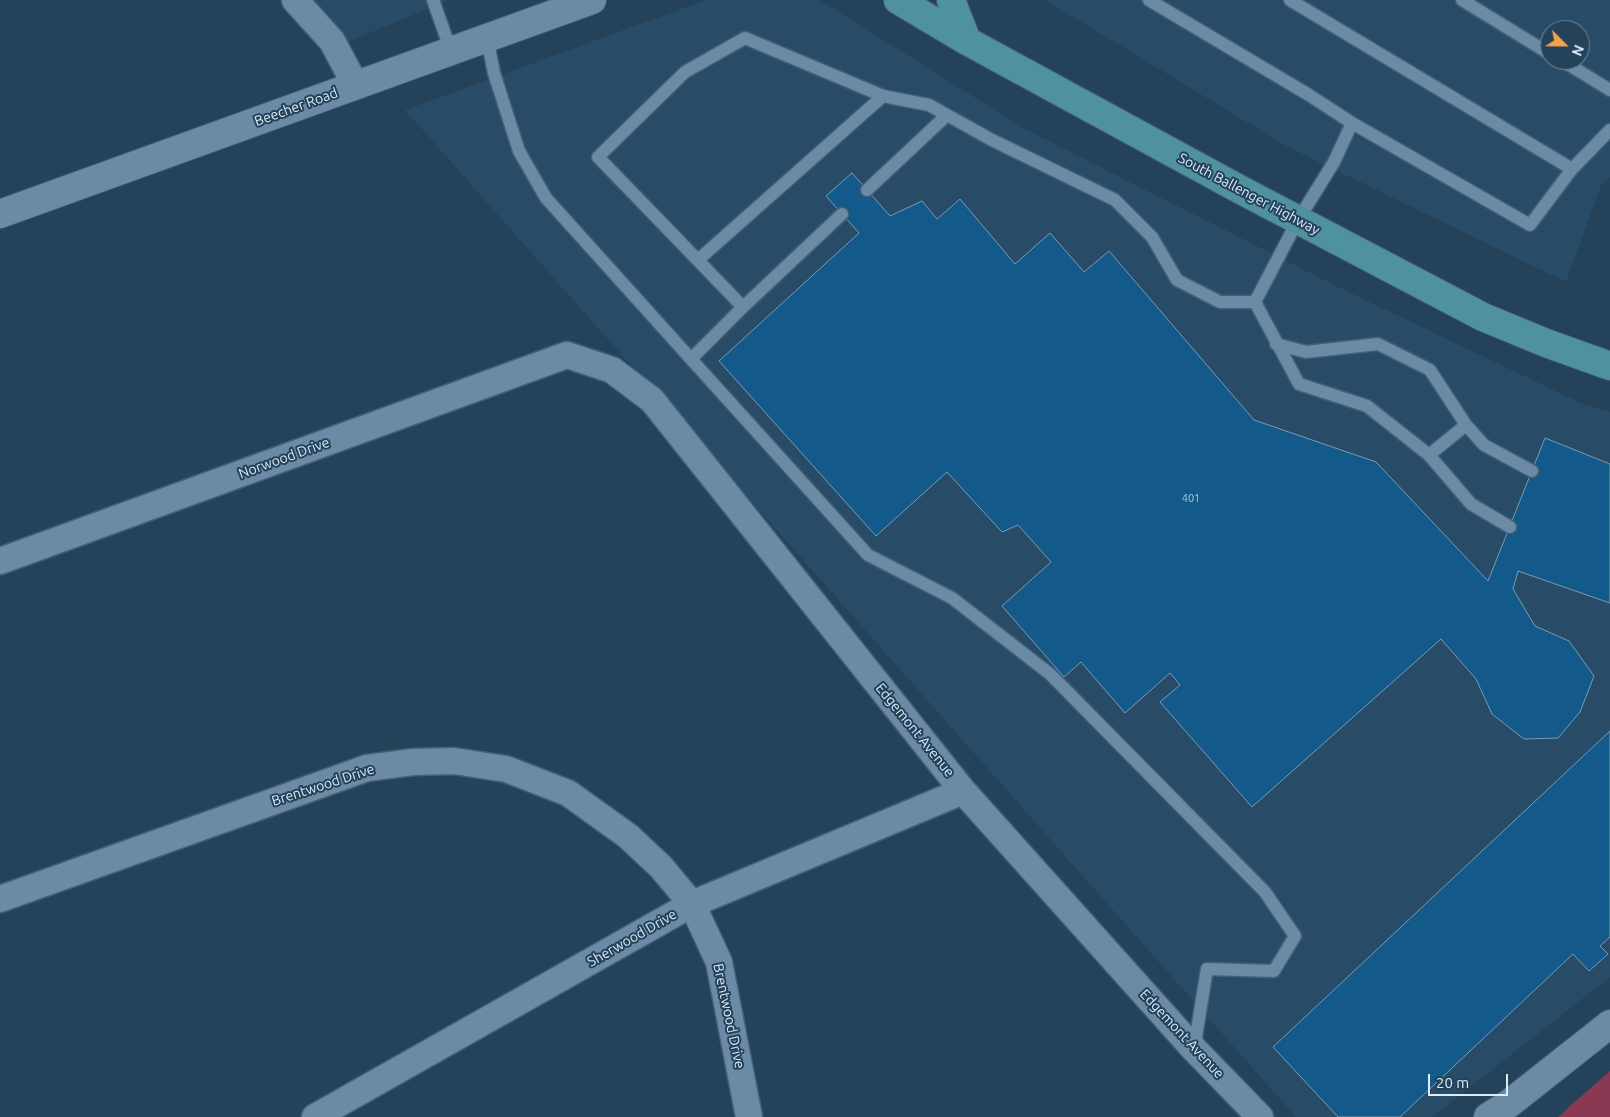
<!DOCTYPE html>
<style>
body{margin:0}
#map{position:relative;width:1610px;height:1117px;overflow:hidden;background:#244259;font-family:Ubuntu,sans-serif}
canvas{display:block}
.north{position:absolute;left:1540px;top:20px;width:50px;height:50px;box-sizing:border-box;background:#244259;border:1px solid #6d869a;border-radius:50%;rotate:113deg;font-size:14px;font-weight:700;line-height:20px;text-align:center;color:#dbecfb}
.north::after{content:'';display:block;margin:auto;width:18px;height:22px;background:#f7a248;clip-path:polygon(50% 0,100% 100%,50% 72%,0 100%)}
.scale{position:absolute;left:1428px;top:1074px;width:80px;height:22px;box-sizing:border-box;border:2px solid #dbecfb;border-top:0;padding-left:6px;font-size:15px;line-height:18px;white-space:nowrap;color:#dbecfb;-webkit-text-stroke:4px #244259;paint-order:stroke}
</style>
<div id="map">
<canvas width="1610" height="1117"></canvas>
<div class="north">N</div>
<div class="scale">20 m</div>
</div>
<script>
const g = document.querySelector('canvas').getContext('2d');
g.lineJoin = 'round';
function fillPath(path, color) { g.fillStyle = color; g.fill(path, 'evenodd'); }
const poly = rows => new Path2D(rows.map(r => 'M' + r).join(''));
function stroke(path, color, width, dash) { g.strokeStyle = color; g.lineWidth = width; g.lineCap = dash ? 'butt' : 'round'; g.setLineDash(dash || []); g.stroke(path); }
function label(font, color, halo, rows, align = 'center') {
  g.font = font + ' Ubuntu,sans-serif'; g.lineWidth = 4; g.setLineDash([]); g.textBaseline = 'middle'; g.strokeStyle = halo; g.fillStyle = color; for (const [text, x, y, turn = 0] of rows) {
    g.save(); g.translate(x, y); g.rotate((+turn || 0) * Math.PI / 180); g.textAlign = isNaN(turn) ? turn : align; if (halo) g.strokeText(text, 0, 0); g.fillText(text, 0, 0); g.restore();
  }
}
const built = poly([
 [307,0,449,0,345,43],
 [706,0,820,0,1025,129,1334,285,1585,405,1610,412,1610,977,1432,1117,1296,1117,405,110],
 [1045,0,1610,0,1610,177,1602,183,1566,282,1288,147],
 [1550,30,1580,30,1580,60,1550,60]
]);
const green = poly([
 [1610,1071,1610,1117,1558,1117,1570,1106]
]);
const building = poly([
 [852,173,890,216,922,201,937,219,960,199,1015,264,1050,233,1084,272,1109,251,1254,420,1376,462,1488,581,1545,438,1610,464,1610,603,1518,571,1513,589,1535,626,1569,641,1594,676,1580,712,1558,738,1524,739,1492,714,1476,679,1441,639,1252,807,1160,702,1180,685,1170,673,1125,713,1081,662,1064,677,1002,606,1051,562,1018,525,1002,532,947,472,876,536,719,361,859,233,826,196,852,173],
 [1610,731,1610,937,1600,946,1608,954,1589,971,1573,954,1400,1117,1338,1117,1273,1047,1610,731]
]);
const service = poly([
 [433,0,451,51],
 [1149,0,1309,95,1352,123,1334,162,1298,220,1255,302],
 [1290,0,1572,169],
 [1462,0,1550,54],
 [487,38,494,73,519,151,546,198,691,359,743,307,842,214],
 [1561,60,1610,90],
 [883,96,929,105,992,140,1115,200,1152,237,1177,280,1220,302,1255,302],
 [1352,123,1530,225,1572,169,1610,130],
 [867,190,947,115],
 [698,260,883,96,745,38,685,72,598,157,743,307],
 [1255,302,1299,384,1367,406,1429,455,1466,425],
 [1276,344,1306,352,1378,344,1430,370,1466,425,1484,445,1532,471],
 [691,359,868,555,952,598,1050,674,1265,892,1295,936,1274,971,1207,969,1194,1049],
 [1429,455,1471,504,1510,527]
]);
const minor = poly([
 [295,0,332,41,356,86],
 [0,561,567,355,612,370,652,400,963,791,1194,1049,1260,1117],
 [0,899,367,768,413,762,454,761,506,769,568,793,628,836,661,867,692,904,719,962,749,1117],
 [315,1117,692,904,963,791]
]);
const tertiary = poly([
 [0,214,592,0],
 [1488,1117,1510,1103,1610,1024]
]);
const secondary = poly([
 [898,0,967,41,1241,190,1483,317,1546,343,1610,366],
 [951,0,967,41]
]);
const numberNames = [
 ["401",1191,498]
];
const streetNames = [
 ["Beecher Road",296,107,-20],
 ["South Ballenger Highway",1249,194,28],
 ["Norwood Drive",284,458,-20],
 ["Edgemont Avenue",915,730,51],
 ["Brentwood Drive",323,785,-18],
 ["Sherwood Drive",632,938,-30],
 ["Brentwood Drive",729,1016,78],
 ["Edgemont Avenue",1182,1034,47]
];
fillPath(built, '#284c68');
fillPath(green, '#893951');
fillPath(building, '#135a8a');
stroke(building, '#7a9ab5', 1);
stroke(service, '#445f73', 15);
stroke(minor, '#445f73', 29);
stroke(tertiary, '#445f73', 30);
stroke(secondary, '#445f73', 30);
stroke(service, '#6a8aa5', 12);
stroke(minor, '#6a8aa5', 26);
stroke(tertiary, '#6a8aa5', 28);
stroke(secondary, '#5091a0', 28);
label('11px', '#a9c8df', null, numberNames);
label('14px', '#dbecfb', '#244259', streetNames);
</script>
